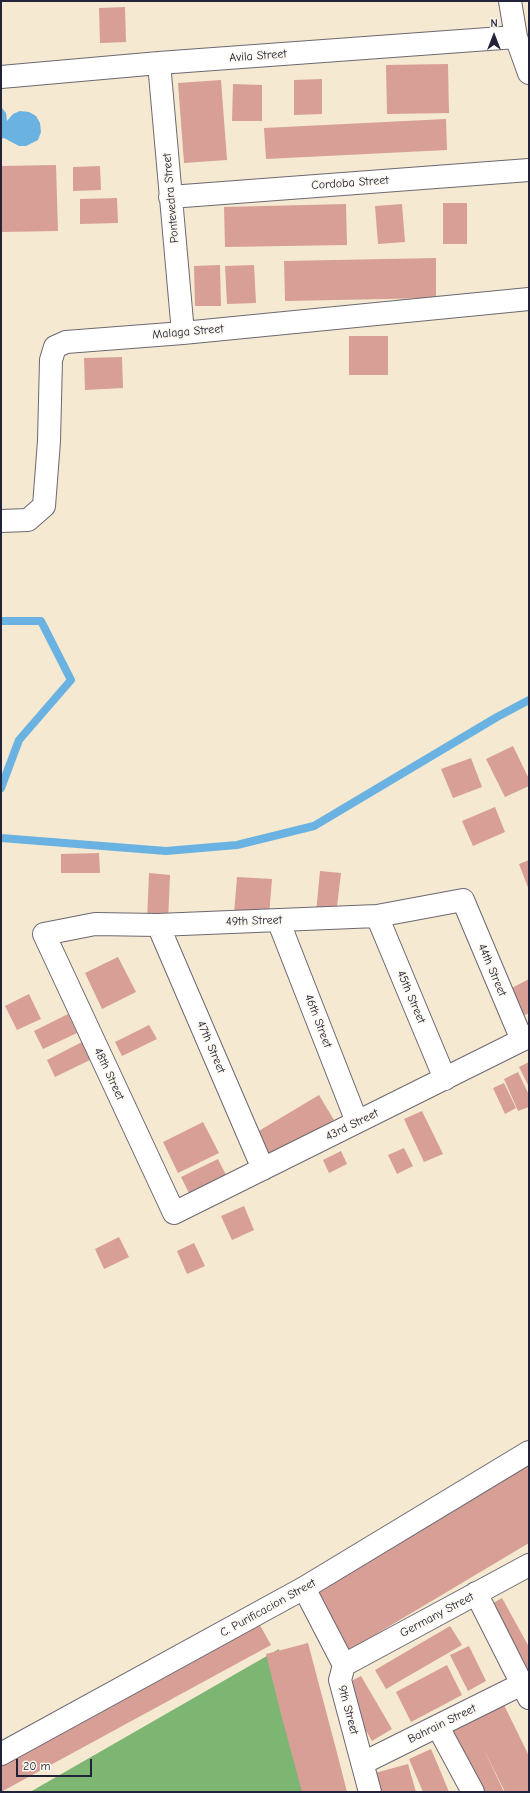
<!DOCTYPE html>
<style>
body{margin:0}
#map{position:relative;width:530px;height:1793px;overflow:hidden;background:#f5e9d2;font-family:"Comic Neue",sans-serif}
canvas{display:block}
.frame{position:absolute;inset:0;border:2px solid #22223b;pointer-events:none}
.north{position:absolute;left:474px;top:16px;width:40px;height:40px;-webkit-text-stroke:3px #fbf7ec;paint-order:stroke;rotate:0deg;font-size:11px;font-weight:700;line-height:16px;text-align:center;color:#22223b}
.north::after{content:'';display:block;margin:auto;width:14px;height:18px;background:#22223b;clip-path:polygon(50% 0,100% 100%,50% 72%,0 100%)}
.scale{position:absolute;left:16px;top:1759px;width:76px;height:18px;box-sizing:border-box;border:2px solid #22223b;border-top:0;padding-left:5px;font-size:12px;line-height:14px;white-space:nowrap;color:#22223b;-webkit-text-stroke:3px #fbf7ec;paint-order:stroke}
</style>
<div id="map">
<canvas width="530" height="1793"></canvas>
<div class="frame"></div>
<div class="north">N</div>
<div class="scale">20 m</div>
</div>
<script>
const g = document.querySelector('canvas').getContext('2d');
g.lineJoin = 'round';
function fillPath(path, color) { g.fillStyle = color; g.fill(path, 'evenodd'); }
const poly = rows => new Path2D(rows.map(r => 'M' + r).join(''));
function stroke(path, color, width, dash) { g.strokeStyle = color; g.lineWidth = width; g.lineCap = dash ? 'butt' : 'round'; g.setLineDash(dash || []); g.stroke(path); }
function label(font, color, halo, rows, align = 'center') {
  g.font = font + ' "Comic Neue",sans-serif'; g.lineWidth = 3; g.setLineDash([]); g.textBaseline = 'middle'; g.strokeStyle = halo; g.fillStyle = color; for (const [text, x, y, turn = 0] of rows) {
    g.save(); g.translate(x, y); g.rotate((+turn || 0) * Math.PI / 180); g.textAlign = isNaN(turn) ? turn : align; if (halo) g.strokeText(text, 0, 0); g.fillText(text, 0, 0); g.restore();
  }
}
const forest = poly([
 [279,1649,308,1792,30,1792]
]);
const water = poly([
 [1,107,6,113,7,121,13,114,20,111,29,112,36,116,40,123,41,132,38,140,26,146,19,146,4,138,1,139]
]);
const stream = poly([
 [1,621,41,621,71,680,19,740,1,788],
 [1,838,166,851,237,845,314,826,497,717,529,700]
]);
const building = poly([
 [125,7,126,42,100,43,99,8],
 [448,64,449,113,387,114,386,65],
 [322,79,322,114,294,115,294,80],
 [221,80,227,160,184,163,178,83],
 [233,84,262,85,262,121,232,121],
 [446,119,447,150,266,159,264,128],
 [56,165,58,231,1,232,1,166],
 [100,166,101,190,73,191,73,167],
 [117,198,118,223,80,224,80,199],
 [443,203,467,203,467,244,443,244],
 [346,204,347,245,225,247,224,207],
 [402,204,405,242,378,244,375,206],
 [436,258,436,298,285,301,284,261],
 [220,265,221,306,195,306,194,266],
 [254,265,256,303,227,304,225,266],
 [349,336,388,336,388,375,349,375],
 [122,357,123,388,85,390,84,358],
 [513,746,529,779,529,786,505,797,486,759],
 [471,758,482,787,453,798,441,769],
 [495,807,505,832,473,846,462,821],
 [99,853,100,873,61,873,61,854],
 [529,860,529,890,519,864],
 [320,871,341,873,336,915,316,913],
 [149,873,170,875,168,923,147,922],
 [237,877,272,879,269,916,234,914],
 [118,957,136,992,102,1009,85,973],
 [529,979,529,1013,518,1019,504,992],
 [29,994,41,1019,17,1030,5,1006],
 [68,1014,77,1033,43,1049,34,1031],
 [149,1025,157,1039,122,1056,115,1042],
 [82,1042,90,1060,55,1077,47,1060],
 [529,1062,529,1087,519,1067],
 [518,1072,529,1095,529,1107,518,1111,504,1079],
 [504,1083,516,1108,505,1114,493,1088],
 [319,1095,334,1120,267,1160,252,1135],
 [422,1111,443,1154,424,1162,404,1119],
 [203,1122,219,1153,178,1173,163,1142],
 [404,1148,413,1166,397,1174,388,1155],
 [341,1151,347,1164,329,1173,323,1160],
 [218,1159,228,1179,191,1197,181,1177],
 [244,1206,254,1230,232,1240,221,1216],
 [119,1237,129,1257,104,1269,95,1249],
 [194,1243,205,1266,187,1274,177,1251],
 [529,1462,529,1543,346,1652,310,1593],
 [502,1598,529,1647,529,1709,476,1613],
 [257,1620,271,1645,1,1792,1,1761],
 [450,1626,462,1645,386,1689,375,1670],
 [308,1643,336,1749,347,1792,302,1792,282,1718,266,1654],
 [469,1646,486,1681,468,1691,450,1655],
 [447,1665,462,1695,411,1722,396,1692],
 [361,1676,392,1729,372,1741,340,1687],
 [504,1705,529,1756,529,1792,505,1792,483,1748,504,1792,464,1792,438,1738],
 [431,1749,440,1770,449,1792,423,1792,409,1759],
 [408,1764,416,1792,369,1792,364,1776]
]);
const street = poly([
 [510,1,516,37,529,73],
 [159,63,183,333],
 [1,77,159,63,516,37],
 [170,197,529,170],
 [1,521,28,520,44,506,49,441,51,360,55,347,66,342,183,333,529,299],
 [377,916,445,1079],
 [278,920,357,1122],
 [158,925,263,1169],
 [522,1040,463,900,377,916,158,925,95,924,44,934,174,1213,522,1040,529,1036],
 [304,1588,344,1665,340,1680,370,1792],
 [476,1593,529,1698],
 [344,1665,529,1565],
 [438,1727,473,1792],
 [1,1754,304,1588,529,1452],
 [363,1763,522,1684]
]);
const streetNames = [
 ["Avila Street",258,56,-4],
 ["Cordoba Street",350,183,-4],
 ["Pontevedra Street",171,198,-95],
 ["Malaga Street",188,332,-5],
 ["49th Street",254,921,-2],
 ["44th Street",492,970,67],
 ["45th Street",411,997,67],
 ["46th Street",318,1021,69],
 ["47th Street",211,1047,67],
 ["48th Street",109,1074,65],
 ["43rd Street",352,1125,-26],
 ["C. Purificacion Street",268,1608,-29],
 ["Germany Street",437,1615,-28],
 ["9th Street",348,1710,75],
 ["Bahrain Street",442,1724,-26]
];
fillPath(forest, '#7db572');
fillPath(water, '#69b2e1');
stroke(stream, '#69b2e1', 8);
fillPath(building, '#d79f96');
stroke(street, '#6c6870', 24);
stroke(street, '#fff', 22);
label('12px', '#22223b', '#fbf7ec', streetNames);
</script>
